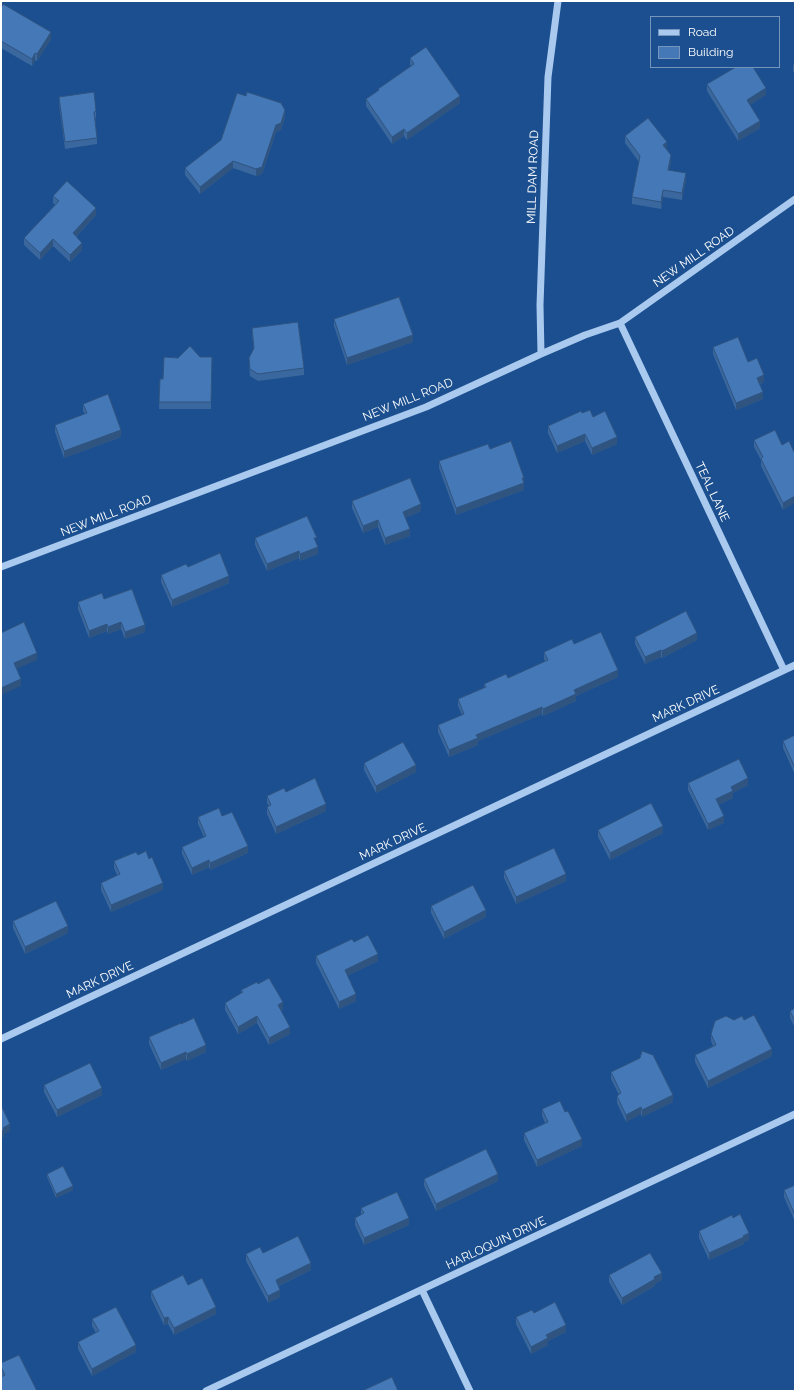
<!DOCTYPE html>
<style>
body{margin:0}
#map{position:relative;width:796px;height:1392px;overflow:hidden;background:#1b4f8f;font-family:Raleway,sans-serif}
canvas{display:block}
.frame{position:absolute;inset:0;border:2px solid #fff;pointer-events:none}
.legend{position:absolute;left:650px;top:16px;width:130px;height:52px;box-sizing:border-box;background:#1b4f8f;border:1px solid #7695bc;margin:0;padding:5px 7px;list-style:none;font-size:12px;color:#fff}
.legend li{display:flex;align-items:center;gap:8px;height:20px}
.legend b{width:20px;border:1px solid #7695bc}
</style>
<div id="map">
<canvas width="796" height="1392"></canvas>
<div class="frame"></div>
<ul class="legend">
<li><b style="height:5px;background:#a9c9ee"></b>Road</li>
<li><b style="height:11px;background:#4478b7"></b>Building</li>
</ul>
</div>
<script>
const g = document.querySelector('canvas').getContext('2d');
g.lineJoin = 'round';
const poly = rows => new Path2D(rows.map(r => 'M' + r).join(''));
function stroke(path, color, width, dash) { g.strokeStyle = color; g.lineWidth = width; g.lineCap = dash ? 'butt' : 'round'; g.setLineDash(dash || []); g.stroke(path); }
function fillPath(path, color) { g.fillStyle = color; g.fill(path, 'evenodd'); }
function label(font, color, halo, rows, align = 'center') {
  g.font = font + ' Raleway,sans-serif'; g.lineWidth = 3; g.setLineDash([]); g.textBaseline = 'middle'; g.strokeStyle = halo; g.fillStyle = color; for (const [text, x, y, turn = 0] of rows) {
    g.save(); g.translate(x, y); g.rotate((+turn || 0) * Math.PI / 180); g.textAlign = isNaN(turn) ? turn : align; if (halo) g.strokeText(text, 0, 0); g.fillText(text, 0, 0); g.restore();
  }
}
const minor = poly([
 [620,323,784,670],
 [541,354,540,305,548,77,558,1],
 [1,567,426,407,541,354,585,335,620,323,795,199],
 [1,1039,795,665],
 [422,1290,470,1391],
 [206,1391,795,1114]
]);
const wall = poly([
 [1,8,51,39,37,61,35,60,32,66,1,48],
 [410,58,460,103,407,140,404,136,392,144,366,106,366,99,378,91,378,89,411,66,410,65],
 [795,62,795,74,793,71,793,64],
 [707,84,766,95,750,105,760,128,738,141,707,91],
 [59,97,96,111,96,118,95,118,97,138,97,144,65,149,59,104],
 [285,117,281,130,276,132,262,174,256,176,233,168,200,194,185,175,185,168],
 [625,136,667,149,671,162,669,170,686,180,682,200,663,197,661,209,632,204,632,197,639,162,625,143],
 [53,196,96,215,76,237,82,250,70,262,53,246,40,260,24,245,24,238,55,205,53,203],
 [334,319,413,342,347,365,334,326],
 [252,328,304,368,304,375,258,381,250,376,249,364,249,358,254,350,252,335],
 [713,347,748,362,764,382,760,384,763,399,736,410,713,354],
 [200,357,212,357,211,409,159,409,160,379,163,379],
 [83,404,121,437,64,458,55,432,55,425,85,414,83,411],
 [582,413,593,417,617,444,592,455,585,441,557,453,548,433,548,426],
 [754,440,782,445,795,454,783,510,761,466,761,460,754,447],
 [490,449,524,478,524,490,456,515,439,468,439,461],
 [352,501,421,511,405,518,410,536,385,545,378,527,363,533,352,508],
 [255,538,317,544,318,554,300,561,299,558,267,571,255,545],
 [188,567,229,583,172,607,161,582,161,575],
 [104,599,145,632,125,639,121,629,108,634,107,631,89,638,78,609,78,602],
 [635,637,697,640,662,658,661,657,645,664,635,644],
 [574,644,618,677,576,696,576,701,543,716,542,714,478,741,478,745,449,757,438,732,438,725,462,715,458,706,458,699,484,688,484,684,508,678,545,662,544,659,544,652],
 [795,735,795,775,783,748,783,741],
 [364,763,416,772,376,793,364,770],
 [688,783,748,785,733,793,733,798,718,805,724,823,708,830,688,790],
 [286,792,326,811,276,834,267,814,267,807,269,806,267,803,267,796],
 [222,816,248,853,210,870,209,867,192,875,182,854,182,847,204,837,198,824,198,817],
 [598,830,663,833,610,860,598,837],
 [138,855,163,890,111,912,101,890,101,883,117,875,114,868,114,861],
 [504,871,566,881,516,904,504,878],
 [431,906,486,917,444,939,431,913],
 [13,921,68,933,25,954,13,928],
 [354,942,378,961,347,976,356,1001,339,1009,316,963,316,956],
 [258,984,283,1009,281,1010,290,1034,269,1045,257,1023,238,1034,225,1010,225,1003,241,993,241,990],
 [795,1008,795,1028,790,1018,790,1011],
 [734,1020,744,1020,772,1056,708,1088,695,1062,695,1055,713,1046,711,1041,711,1034],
 [181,1024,206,1052,187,1061,186,1059,161,1070,149,1044,149,1037],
 [611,1072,673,1102,642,1117,641,1114,626,1122,617,1103,617,1096,619,1095,611,1079],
 [44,1085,102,1095,57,1117,44,1092],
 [542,1109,565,1112,582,1146,537,1167,524,1140,524,1133,545,1123,542,1116],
 [47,1174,73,1190,56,1198,47,1177],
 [424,1179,498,1181,436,1211,424,1186],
 [795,1185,795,1222,784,1197,784,1190],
 [361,1208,409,1225,364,1245,355,1225,355,1218,361,1215],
 [733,1218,749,1240,744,1242,744,1244,709,1260,699,1238,699,1231],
 [263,1253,311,1270,279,1286,280,1297,268,1303,246,1261,246,1254],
 [609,1275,662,1280,655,1284,655,1286,622,1305,609,1282],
 [188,1285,216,1314,174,1335,168,1324,164,1325,151,1298,151,1291],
 [516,1317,566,1332,548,1341,548,1345,531,1354,516,1324],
 [92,1319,136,1352,92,1376,78,1349,78,1342,96,1333,92,1326],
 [1,1363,37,1391,2,1377,1,1374]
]);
const shadedWall = poly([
 [51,32,51,39,37,61,37,54],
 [35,53,35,60,32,66,32,59],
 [766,88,766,95,747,107,747,100],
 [460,96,460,103,407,140,407,133],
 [285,110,285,117,281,130,276,132,262,174,256,176,256,169,276,125],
 [760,121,760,128,738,141,738,134],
 [404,129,404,136,392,144,392,137],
 [667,142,667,149,663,145],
 [671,155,671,162,668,177,668,170],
 [233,161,233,168,200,194,200,187],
 [686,173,686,180,682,200,682,193],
 [663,190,663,197,661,209,661,202],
 [96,208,96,215,73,240,73,233],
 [53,239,53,246,40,260,40,253],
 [82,243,82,250,70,262,70,255],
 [413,335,413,342,347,365,347,358],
 [764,375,764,382,757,385,757,378],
 [763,392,763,399,736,410,736,403],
 [121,430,121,437,64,458,64,451],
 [585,434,585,441,557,453,557,446],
 [617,437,617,444,592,455,592,448],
 [524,478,524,490,456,515,456,508],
 [795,496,795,503,783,510,783,503],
 [421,504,421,511,403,519,403,512],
 [378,520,378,527,363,533,363,526],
 [410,529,410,536,385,545,385,538],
 [318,547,318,554,300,561,300,554],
 [299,551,299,558,267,571,267,564],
 [229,576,229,583,172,607,172,600],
 [121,622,121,629,108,634,108,627],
 [107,624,107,631,89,638,89,631],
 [145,625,145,632,125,639,125,632],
 [697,633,697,640,662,658,662,651],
 [661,650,661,657,645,664,645,657],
 [37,653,37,660,14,670,14,663],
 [618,670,618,677,576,696,576,701,543,716,543,709,574,690],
 [21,679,21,686,1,695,1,688],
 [542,707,542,714,478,741,478,745,449,757,449,750,476,735],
 [416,765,416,772,376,793,376,786],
 [748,778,748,785,733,793,733,798,716,806,716,799,731,787],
 [326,804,326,811,276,834,276,827],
 [724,816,724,823,708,830,708,824],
 [663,826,663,833,610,860,610,853],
 [248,846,248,853,210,870,210,863],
 [209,860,209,867,192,875,192,868],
 [566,874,566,881,516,904,516,897],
 [163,883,163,890,111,912,111,905],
 [486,910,486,917,444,939,444,932],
 [68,926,68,933,25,954,25,947],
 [378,954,378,961,345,977,345,970],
 [356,994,356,1001,339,1009,339,1002],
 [283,1002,283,1009,278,1012,278,1005],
 [257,1016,257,1023,238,1034,238,1027],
 [290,1027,290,1034,269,1045,269,1038],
 [206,1045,206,1052,187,1061,187,1054],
 [772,1049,772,1056,708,1088,708,1081],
 [186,1052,186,1059,161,1070,161,1063],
 [102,1088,102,1095,57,1117,57,1110],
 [673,1095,673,1102,642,1117,642,1110],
 [641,1107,641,1114,626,1122,626,1115],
 [10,1124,10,1131,4,1134,4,1137,1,1138,1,1131,3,1128],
 [582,1139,582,1146,537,1167,537,1160],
 [498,1174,498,1181,436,1211,436,1204],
 [73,1186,73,1190,56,1198,56,1194],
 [409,1218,409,1225,364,1245,364,1238],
 [749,1233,749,1240,744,1242,744,1244,709,1260,709,1253],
 [311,1263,311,1270,276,1287,276,1280],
 [662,1273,662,1280,655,1284,655,1286,622,1305,622,1298],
 [280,1290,280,1297,268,1303,268,1296],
 [216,1307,216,1314,174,1335,174,1328],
 [168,1317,168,1324,164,1325,164,1318],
 [566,1325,566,1332,548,1341,548,1345,531,1354,531,1347,546,1335],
 [136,1345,136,1352,92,1376,92,1369]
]);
const building = poly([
 [3,4,51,32,37,54,35,53,32,59,1,41,1,8,3,4],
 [426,47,460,96,407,133,404,129,392,137,366,99,379,90,378,89,414,64,410,58,426,47],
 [795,62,795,67,793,64,795,62],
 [736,67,753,67,766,88,747,100,760,121,738,134,707,84,736,67],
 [94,92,96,111,94,112,97,138,65,142,59,97,94,92],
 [247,92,281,103,285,110,281,123,276,125,262,167,256,169,233,161,200,187,185,168,221,140,237,93,246,96,247,92],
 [648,118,667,142,663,145,671,155,668,170,686,173,682,193,663,190,661,202,632,197,640,156,625,136,648,118],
 [67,181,96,208,73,233,82,243,70,255,53,239,40,253,24,238,59,201,53,196,67,181],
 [399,297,413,335,347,358,334,319,399,297],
 [298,322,304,368,258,374,250,369,249,358,254,348,252,328,298,322],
 [738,337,748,362,757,358,764,375,757,378,763,392,736,403,713,347,738,337],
 [190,346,200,357,212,357,211,402,159,402,160,379,163,379,164,357,178,358,190,346],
 [108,394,121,430,64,451,55,425,87,413,83,404,108,394],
 [590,410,593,417,605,411,617,437,592,448,585,434,557,446,548,426,581,411,582,413,590,410],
 [775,430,782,445,789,441,795,454,795,496,783,503,761,459,763,457,754,440,775,430],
 [511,441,524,478,522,478,524,483,456,508,439,461,488,444,490,449,511,441],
 [410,478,421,504,403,512,410,529,385,538,378,520,363,526,352,501,410,478],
 [307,516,317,538,314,538,318,547,300,554,299,551,267,564,255,538,307,516],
 [220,553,229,576,172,600,161,575,186,564,188,567,220,553],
 [132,589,145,625,125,632,121,622,108,627,107,624,89,631,78,602,102,593,104,599,132,589],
 [686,611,697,633,662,651,661,650,645,657,635,637,686,611],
 [24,622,37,653,14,663,21,679,1,688,1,633,24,622],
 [601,632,618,670,574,690,576,694,543,709,542,707,476,735,478,738,449,750,438,725,464,714,458,699,486,687,484,684,506,674,508,678,548,660,544,652,572,639,574,644,601,632],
 [795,735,795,768,783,741,795,735],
 [403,742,416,765,376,786,364,763,403,742],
 [739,759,748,778,731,787,733,791,716,799,724,816,708,824,688,783,739,759],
 [315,778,326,804,276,827,267,807,271,805,267,796,284,788,286,792,315,778],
 [651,803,663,826,610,853,598,830,651,803],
 [219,808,222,816,232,812,248,846,210,863,209,860,192,868,182,847,206,836,198,817,219,808],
 [554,848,566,874,516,897,504,871,554,848],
 [146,851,149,859,152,857,163,883,111,905,101,883,120,874,114,861,136,852,138,855,146,851],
 [473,885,486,910,444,932,431,906,473,885],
 [56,901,68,926,25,947,13,921,56,901],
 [368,935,378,954,345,970,356,994,339,1002,316,956,352,939,354,942,368,935],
 [269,978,283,1002,278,1005,290,1027,269,1038,257,1016,238,1027,225,1003,243,992,241,990,257,982,258,984,269,978],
 [795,1008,795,1021,790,1011,795,1008],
 [754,1015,772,1049,708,1081,695,1055,716,1045,711,1034,715,1021,726,1016,734,1020,742,1016,744,1020,754,1015],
 [194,1018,206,1045,187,1054,186,1052,161,1063,149,1037,181,1023,181,1024,194,1018],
 [642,1051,653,1055,673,1095,642,1110,641,1107,626,1115,617,1096,621,1093,611,1072,640,1058,642,1051],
 [90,1063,102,1088,57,1110,44,1085,90,1063],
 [560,1101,565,1112,568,1111,582,1139,537,1160,524,1133,548,1122,542,1109,560,1101],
 [1,1105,10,1124,3,1128,4,1130,1,1131,1,1105],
 [486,1149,498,1174,436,1204,424,1179,486,1149],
 [63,1166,73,1186,56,1194,47,1174,63,1166],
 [795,1185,795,1215,784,1190,795,1185],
 [397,1192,409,1218,364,1238,355,1218,364,1213,361,1208,397,1192],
 [740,1214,749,1233,743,1236,744,1237,709,1253,699,1231,732,1215,733,1218,740,1214],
 [298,1236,311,1263,276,1280,280,1290,268,1296,246,1254,260,1247,263,1253,298,1236],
 [650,1253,662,1273,654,1277,655,1279,622,1298,609,1275,650,1253],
 [183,1275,188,1285,202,1278,216,1307,174,1328,168,1317,164,1318,151,1291,183,1275],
 [555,1302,566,1325,546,1335,548,1338,531,1347,516,1317,532,1310,534,1313,555,1302],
 [116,1307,136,1345,92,1369,78,1342,99,1331,92,1319,116,1307],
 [19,1355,37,1391,1,1391,1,1377,5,1375,1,1367,1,1363,19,1355],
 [392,1377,398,1391,362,1391,392,1377]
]);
const streetNames = [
 ["MILL DAM ROAD",533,177,-88],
 ["NEW MILL ROAD",694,257,-35],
 ["NEW MILL ROAD",408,400,-22],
 ["TEAL LANE",712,492,65],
 ["NEW MILL ROAD",106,516,-21],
 ["MARK DRIVE",686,704,-25],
 ["MARK DRIVE",393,842,-25],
 ["MARK DRIVE",100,980,-25],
 ["HARLOQUIN DRIVE",496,1243,-25]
];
stroke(minor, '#a9c9ee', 7);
fillPath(wall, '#3a679d');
fillPath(shadedWall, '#305480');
fillPath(building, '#4478b7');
stroke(building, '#305480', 1);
label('12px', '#fff', '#1b4f8f', streetNames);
</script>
